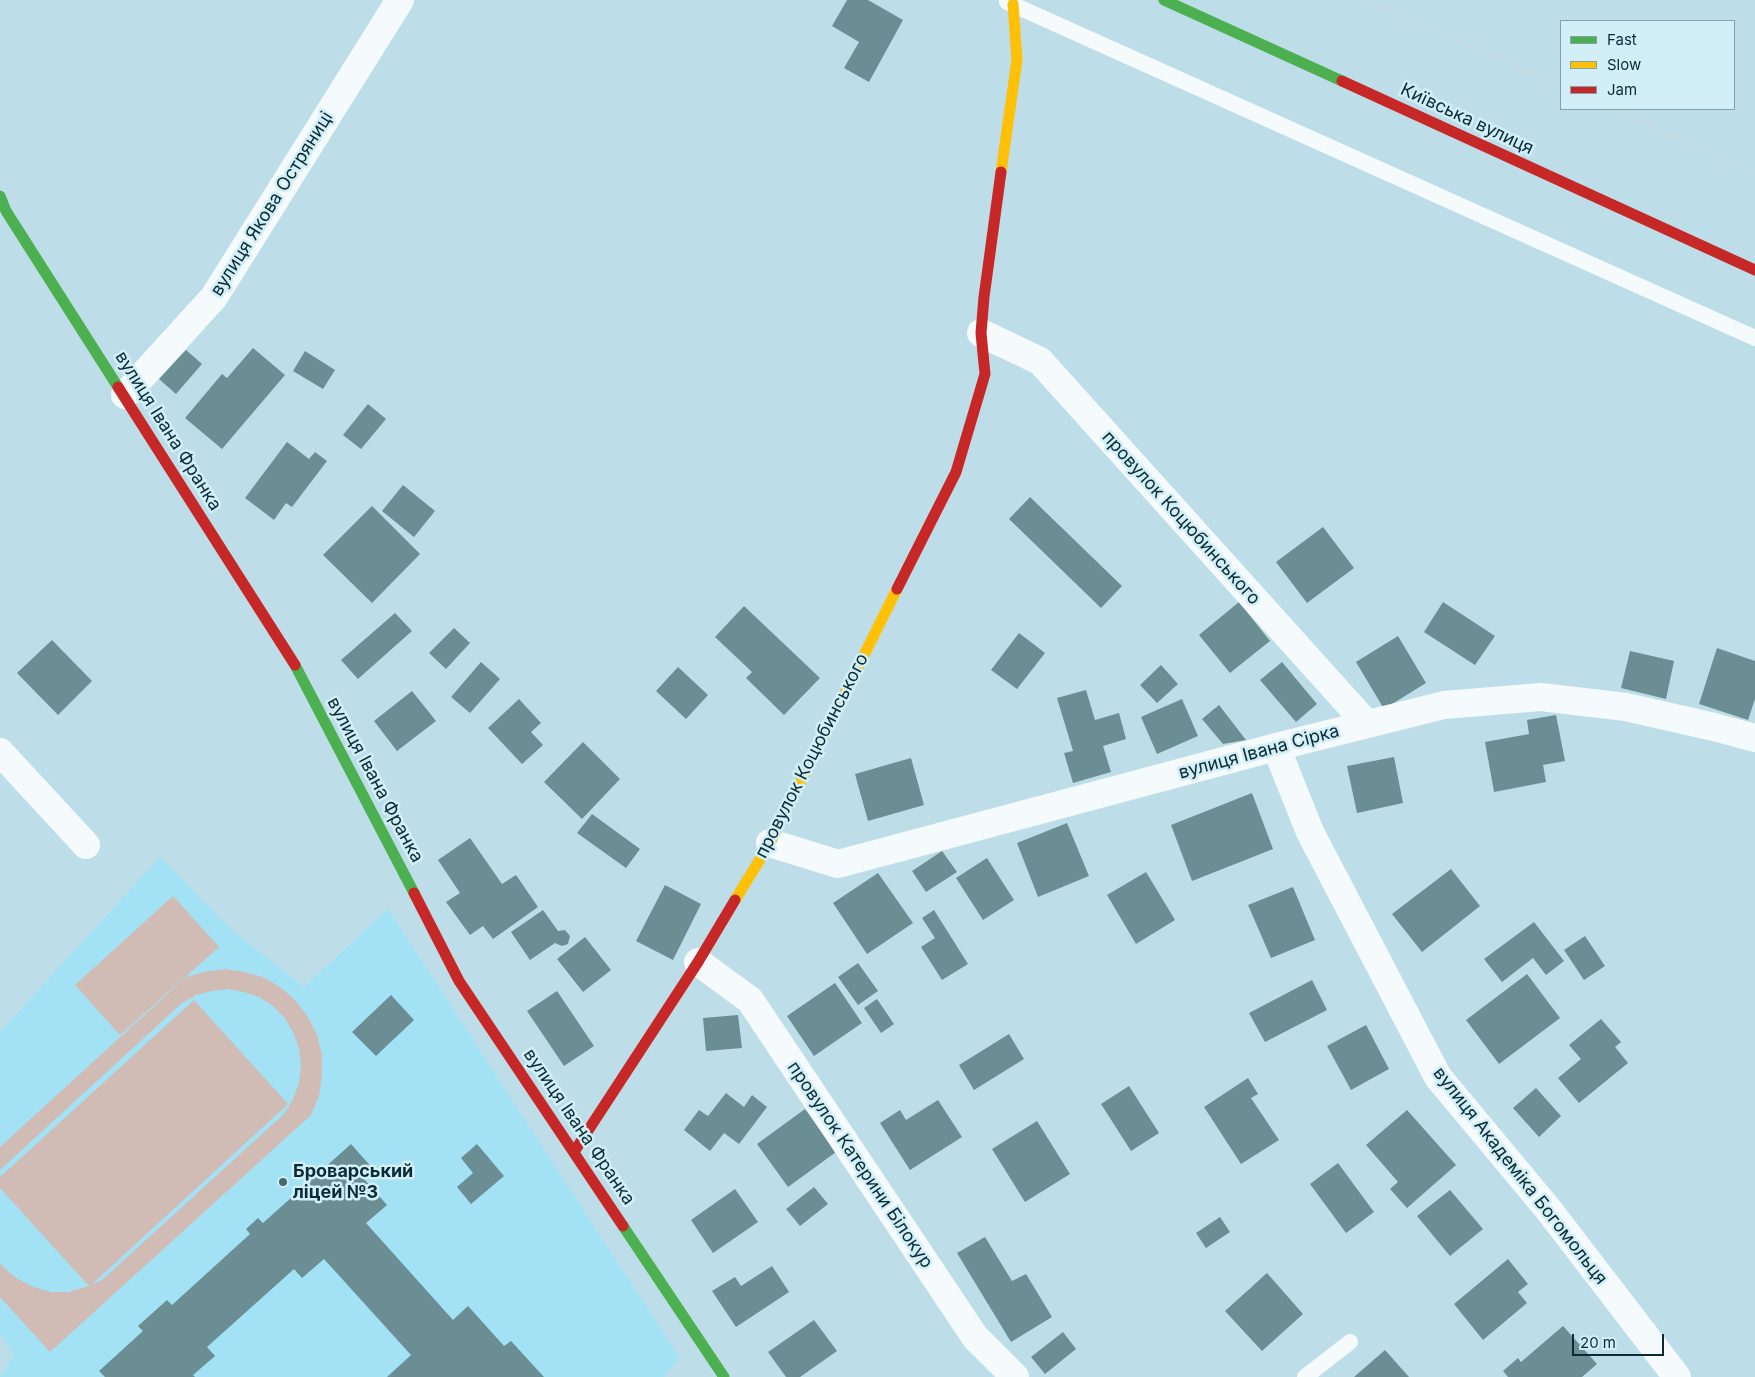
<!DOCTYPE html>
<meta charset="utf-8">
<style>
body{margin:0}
#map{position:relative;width:1755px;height:1377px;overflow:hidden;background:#bddee8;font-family:Inter,sans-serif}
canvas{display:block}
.legend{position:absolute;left:1560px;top:20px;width:175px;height:90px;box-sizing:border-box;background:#d2eff8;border:1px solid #82a1aa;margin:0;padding:6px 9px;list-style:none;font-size:15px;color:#092b34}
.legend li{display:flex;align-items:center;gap:10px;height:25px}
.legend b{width:25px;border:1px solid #82a1aa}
.scale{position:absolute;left:1572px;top:1334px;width:92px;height:22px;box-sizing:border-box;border:2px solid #092b34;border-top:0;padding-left:6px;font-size:15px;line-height:18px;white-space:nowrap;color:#092b34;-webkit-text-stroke:4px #d2eff8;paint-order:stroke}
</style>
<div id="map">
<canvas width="1755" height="1377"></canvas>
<ul class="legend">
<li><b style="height:6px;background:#4caf50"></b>Fast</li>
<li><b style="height:6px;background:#ffc107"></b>Slow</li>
<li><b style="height:6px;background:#c62828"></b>Jam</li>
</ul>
<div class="scale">20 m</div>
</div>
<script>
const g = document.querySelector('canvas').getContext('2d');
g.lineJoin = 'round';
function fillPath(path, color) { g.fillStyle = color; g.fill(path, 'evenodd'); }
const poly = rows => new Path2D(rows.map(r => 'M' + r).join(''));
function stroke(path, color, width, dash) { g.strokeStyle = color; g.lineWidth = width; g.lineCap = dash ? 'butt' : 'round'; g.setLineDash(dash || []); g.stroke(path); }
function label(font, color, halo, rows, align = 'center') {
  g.font = font + ' Inter,sans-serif'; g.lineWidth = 5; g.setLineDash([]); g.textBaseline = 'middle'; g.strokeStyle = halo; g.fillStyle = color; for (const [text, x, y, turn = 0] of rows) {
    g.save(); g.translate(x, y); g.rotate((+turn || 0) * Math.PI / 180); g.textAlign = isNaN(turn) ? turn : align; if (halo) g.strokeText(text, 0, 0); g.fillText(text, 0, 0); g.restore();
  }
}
const built = poly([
 [160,857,232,930,304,987,388,909,679,1357,664,1377,0,1377,14,1356,0,1332,0,1032]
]);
const green = poly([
 [173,896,219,947,120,1035,75,985],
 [225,969,244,972,263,977,280,987,295,1000,308,1017,317,1035,322,1055,322,1076,319,1096,311,1115,50,1352,0,1297,0,1262,4,1268,18,1279,33,1287,51,1292,69,1292,89,1286,0,1188,0,1177,194,1000,288,1104,91,1285,102,1280,284,1114,293,1099,299,1083,301,1065,299,1048,293,1032,284,1017,273,1006,259,997,244,992,228,989,212,991,196,995,182,1003,0,1170,0,1147,186,977,204,972]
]);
const building = poly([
 [847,0,868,0,903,20,869,82,844,68,859,42,832,26],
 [253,348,285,375,222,449,185,418,222,374,227,378],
 [186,350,202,364,176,394,159,379],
 [305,351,335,370,323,389,293,371],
 [368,404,386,419,361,449,343,435],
 [287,442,309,459,315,452,327,461,292,507,286,503,274,520,245,498],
 [403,485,435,511,414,537,382,511],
 [1030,497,1122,586,1101,608,1009,519],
 [372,506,420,554,372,603,323,555],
 [1323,527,1354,568,1307,603,1276,562],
 [1239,602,1270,641,1230,673,1199,635],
 [1443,602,1495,636,1475,665,1424,632],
 [744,606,820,678,784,715,746,678,752,672,715,637],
 [395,613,412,631,358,679,341,660],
 [454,628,470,643,446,669,429,653],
 [1019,633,1045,653,1017,689,991,670],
 [1398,636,1426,683,1384,709,1356,662],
 [52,640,92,681,58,715,17,673],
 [1717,648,1755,661,1755,699,1748,720,1699,704],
 [1630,651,1674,661,1666,699,1621,688],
 [481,662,500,679,470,713,451,697],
 [1282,662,1317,704,1296,722,1260,680],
 [1161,665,1178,684,1157,703,1140,685],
 [678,667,708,695,686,719,656,691],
 [1086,690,1095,720,1119,713,1126,739,1103,746,1111,772,1073,783,1064,753,1073,751,1057,698],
 [412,691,436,721,397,751,374,721],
 [519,699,541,723,531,732,543,745,522,764,488,728],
 [1182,699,1198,736,1157,754,1141,717],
 [1219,705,1246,740,1223,744,1202,719],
 [1556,715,1565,761,1543,765,1546,782,1494,792,1485,742,1529,734,1527,720],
 [583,742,620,779,582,819,544,782],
 [1394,757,1403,803,1357,813,1347,766],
 [911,758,924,805,868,821,855,774],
 [1252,793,1273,849,1192,881,1171,825],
 [592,814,640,849,626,868,577,833],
 [1067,823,1089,876,1038,897,1017,843],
 [470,838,502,884,516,875,538,907,493,939,483,926,470,935,446,902,460,893,438,860],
 [942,851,957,872,926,892,912,871],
 [987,858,1014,900,983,920,956,878],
 [1451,869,1480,906,1422,952,1392,914],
 [1146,872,1175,920,1136,944,1107,895],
 [878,873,913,923,867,954,833,903],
 [665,885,701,904,673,960,636,941],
 [1293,887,1315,940,1271,958,1248,905],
 [543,910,558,931,565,930,570,936,568,944,562,946,555,943,530,960,511,932],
 [934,910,968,964,942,980,921,947,935,938,922,918],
 [1534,922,1564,961,1546,975,1533,958,1502,982,1484,959],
 [1585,936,1605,966,1584,980,1564,950],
 [585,937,611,970,583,992,557,959],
 [858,963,878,991,858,1005,838,977],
 [1527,974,1560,1018,1499,1064,1466,1020],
 [1312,980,1327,1010,1265,1042,1249,1013],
 [835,983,862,1023,814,1056,787,1016],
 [557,991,594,1046,564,1066,527,1011],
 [391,995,414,1020,376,1056,352,1032],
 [877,999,894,1024,881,1033,864,1008],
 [738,1015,742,1048,706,1051,703,1018],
 [1601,1019,1621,1042,1615,1047,1628,1063,1579,1103,1558,1078,1581,1059,1569,1045],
 [1366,1025,1389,1069,1351,1090,1327,1046],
 [1009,1034,1024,1059,974,1090,959,1065],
 [1248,1078,1258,1094,1251,1098,1279,1140,1241,1164,1204,1107],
 [1129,1086,1159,1133,1131,1151,1101,1104],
 [1536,1088,1561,1116,1539,1137,1513,1108],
 [726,1093,744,1107,752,1095,767,1107,739,1144,724,1133,710,1151,684,1130,699,1110,708,1116],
 [938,1100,962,1137,910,1170,880,1123,900,1110,906,1120],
 [805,1109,836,1152,788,1187,757,1144],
 [1407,1110,1456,1165,1407,1208,1390,1189,1398,1182,1366,1145],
 [1037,1121,1070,1174,1025,1202,992,1149],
 [351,1144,374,1170,364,1179,387,1205,366,1223,453,1320,468,1306,504,1346,511,1341,544,1377,387,1377,411,1355,324,1259,302,1278,294,1269,207,1347,215,1356,193,1375,195,1377,105,1377,99,1371,143,1331,138,1326,167,1300,172,1305,250,1234,246,1229,258,1218,263,1223],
 [477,1144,504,1176,471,1204,457,1187,473,1173,461,1158],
 [1338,1163,1374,1212,1346,1233,1310,1184],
 [814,1187,828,1204,800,1226,786,1209],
 [735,1189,758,1222,713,1253,691,1220],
 [1450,1190,1483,1229,1450,1256,1417,1216],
 [1220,1217,1230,1232,1206,1248,1196,1233],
 [985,1237,1012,1281,1026,1274,1052,1317,1011,1342,957,1253],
 [1508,1259,1528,1284,1518,1292,1527,1303,1483,1340,1454,1304],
 [772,1266,789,1292,736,1327,712,1291,735,1277,741,1286],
 [1267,1273,1303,1314,1262,1351,1225,1311],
 [814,1320,837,1351,800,1377,786,1377,768,1352],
 [1563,1326,1597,1364,1582,1377,1508,1377,1503,1371,1518,1358,1521,1362],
 [1063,1332,1076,1349,1045,1374,1031,1357],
 [1385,1350,1409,1377,1354,1377]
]);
const path = poly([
 [1369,0,1561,86],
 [1612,109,1755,173]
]);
const lane = poly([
 [1007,2,1755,338],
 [1305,1377,1350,1342]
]);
const street = poly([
 [981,333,1040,361,1367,724],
 [125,395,214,297,400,0],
 [1276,747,1310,832,1438,1077,1548,1209,1677,1377],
 [0,752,86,845],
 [770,843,838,864,1276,747,1444,705,1541,697,1626,707,1714,727,1755,738],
 [698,962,750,1000,975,1337,1015,1377]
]);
const fast = poly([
 [1164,0,1342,81],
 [0,196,6,211,118,387],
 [295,665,414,893],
 [623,1226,724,1377]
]);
const slow = poly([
 [1001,172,1017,60,1013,4],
 [735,900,770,843,897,589]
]);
const jam = poly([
 [1342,81,1755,270],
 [118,387,295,665],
 [897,589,956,472,985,374,981,333,984,297,1001,172],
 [414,893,459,981,623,1226],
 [574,1152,698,962,735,900]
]);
const markers = [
 [283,1182,5,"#486a73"]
];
const streetNames = [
 ["Київська вулиця",1467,119,25],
 ["вулиця Якова Остряниці",272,204,-58],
 ["вулиця Івана Франка",168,431,58],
 ["провулок Коцюбинського",1181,518,48],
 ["вулиця Івана Сірка",1259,752,-15],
 ["провулок Коцюбинського",812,756,-63],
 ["вулиця Івана Франка",375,780,62],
 ["вулиця Івана Франка",579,1127,56],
 ["провулок Катерини Білокур",860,1165,56],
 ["вулиця Академіка Богомольця",1520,1176,52]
];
const poiNames = [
 ["Броварський",293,1172],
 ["ліцей №3",293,1193]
];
fillPath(built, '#a2e2f4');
fillPath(green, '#d0bcb5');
fillPath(building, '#6a8e93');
stroke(path, '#cdd8db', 3, [2.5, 4]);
stroke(lane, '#f5fafc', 16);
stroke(street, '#f5fafc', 28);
stroke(fast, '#4caf50', 11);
stroke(slow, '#ffc107', 11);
stroke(jam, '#c62828', 11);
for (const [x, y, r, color] of markers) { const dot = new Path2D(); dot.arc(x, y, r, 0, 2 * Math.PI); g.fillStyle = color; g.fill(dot); stroke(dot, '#d2eff8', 2); }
label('18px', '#092b34', '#d2eff8', streetNames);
label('bold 18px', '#092b34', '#d2eff8', poiNames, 'left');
</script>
